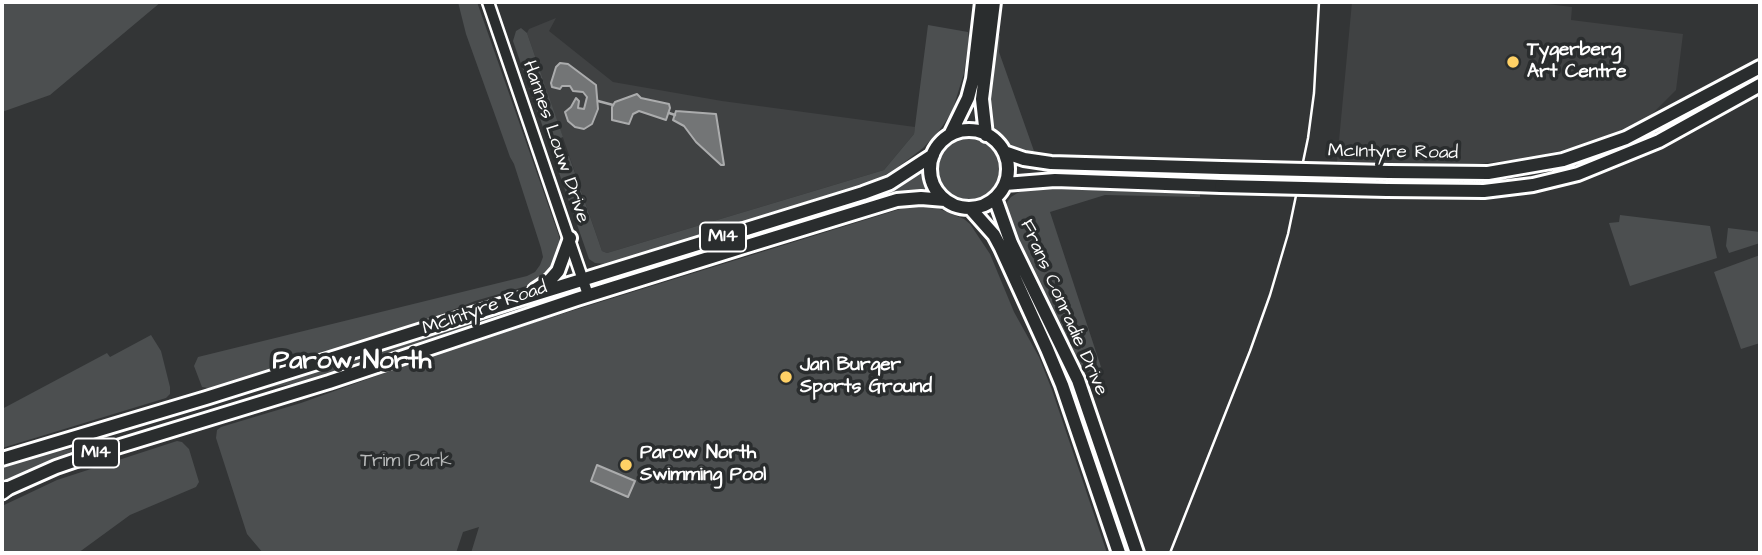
<!DOCTYPE html>
<style>
body{margin:0}
#map{position:relative;width:1762px;height:555px;overflow:hidden;background:#333536;font-family:"Architects Daughter",sans-serif}
canvas{display:block}
.frame{position:absolute;inset:0;border:4px solid #fff;pointer-events:none}
</style>
<div id="map">
<canvas width="1762" height="555"></canvas>
<div class="frame"></div>
</div>
<script>
const g = document.querySelector('canvas').getContext('2d');
g.lineJoin = 'round';
function fillPath(path, color) { g.fillStyle = color; g.fill(path, 'evenodd'); }
const poly = rows => new Path2D(rows.map(r => 'M' + r).join(''));
function stroke(path, color, width, dash) { g.strokeStyle = color; g.lineWidth = width; g.lineCap = dash ? 'butt' : 'round'; g.setLineDash(dash || []); g.stroke(path); }
function label(font, color, halo, rows, align = 'center') {
  g.font = font + ' "Architects Daughter",sans-serif'; g.lineWidth = 7; g.setLineDash([]); g.textBaseline = 'middle'; g.strokeStyle = halo; g.fillStyle = color; for (const [text, x, y, turn = 0] of rows) {
    g.save(); g.translate(x, y); g.rotate((+turn || 0) * Math.PI / 180); g.textAlign = isNaN(turn) ? turn : align; if (halo) g.strokeText(text, 0, 0); g.fillText(text, 0, 0); g.restore();
  }
}
const built = poly([
 [1352,2,1531,2,1572,7,1571,20,1683,34,1676,90,1649,117,1618,132,1575,147,1531,158,1465,165,1337,162],
 [556,18,549,31,613,82,722,101,915,127,914,134,884,170,607,253,602,251,527,33,529,29]
]);
const green = poly([
 [2,2,161,2,50,95,2,112],
 [458,2,477,2,559,236,561,249,554,270,530,285,475,301,399,331,213,389,202,387,194,366,198,357,527,276,535,272,540,265,543,257,541,248,514,164,510,157,466,34],
 [928,25,968,32,969,38,964,73,952,112,939,131,923,148,897,168,876,180,606,264,595,263,589,259,557,167,557,160,569,156,602,251,607,253,884,170,914,134],
 [521,28,527,33,563,137,555,140,548,139,546,136,513,41,516,31],
 [1000,35,999,52,1034,151,1031,154,1003,141,989,118,987,107,995,41],
 '938 170a31 31 0 1 1 62 0a31 31 0 1 1-62 0Z',
 [924,167,930,192,897,194,605,281,869,197,898,185],
 [1034,188,1200,194,1200,197,1105,195,1050,212,1101,367,1088,372,1079,368,1014,237,1008,218,1007,202,1011,197,1019,192],
 [910,206,937,208,964,219,970,224,990,254,1014,312,1039,357,1052,390,1107,553,471,553,479,527,463,532,456,553,263,553,247,534,216,438,217,430,221,427,301,403,468,343],
 [1620,215,1710,226,1717,258,1630,286,1609,223,1619,222],
 [1728,228,1760,232,1760,243,1729,253,1726,246],
 [1760,255,1760,343,1741,349,1714,272],
 [570,291,570,293,558,300,303,382,262,389,215,404,214,402],
 [151,335,161,351,170,387,170,394,166,398,2,448,2,409,107,353,110,357],
 [174,420,175,422,64,456,2,481,2,468,52,452,86,447],
 [177,441,182,442,189,449,199,482,196,487,130,515,78,553,2,553,2,506,57,480]
]);
const water = poly([
 [560,63,568,64,596,85,598,109,592,124,584,129,575,127,568,121,565,112,571,107,576,98,579,101,578,108,584,109,587,97,583,92,573,91,570,86,562,86,560,89,552,87,551,83,556,67,560,63],
 [637,94,641,98,669,104,670,108,666,120,639,111,633,114,629,124,612,120,612,107,615,102,637,94],
 [676,111,716,114,724,165,721,165,696,142,684,126,673,120,676,111],
 [597,465,635,481,628,497,591,481,597,465]
]);
const stream = poly([
 [598,101,613,105],
 [669,113,675,115]
]);
const minor = poly([
 [488,2,588,295]
]);
const major = poly([
 '930 169a39 39 0 1 1 78 0a39 39 0 1 1-78 0Z',
 [950,135,968,98,973,79,982,2],
 [986,135,982,99,994,2],
 [1004,152,1024,159,1051,163,1222,168],
 [1389,172,1488,173,1563,160,1626,138,1760,67],
 [1005,184,1055,180,1221,186],
 [1387,190,1484,191,1533,185,1578,174,1659,141,1760,85],
 [995,198,1011,243,1078,380,1137,553],
 [970,208,994,235,1001,248,1047,349,1062,385,1119,553],
 [535,290,550,280,558,271,570,238],
 [2,459,206,398,520,299,863,193,890,183,933,155],
 [2,491,56,467,94,454,329,382,577,299,747,246,897,200,921,198,945,200]
]);
const highway = poly([
 [2,492,6,489]
]);
const rail = poly([
 [1170,553,1250,351,1270,295,1288,234,1308,138,1314,93,1319,2]
]);
const majorBridge = poly([
 [1222,168,1389,172],
 [1221,186,1387,190]
]);
const markers = [
 [1513,62,7,"#ffd166"],
 [786,377,7,"#ffd166"],
 [626,465,7,"#ffd166"]
];
const shields = [
 [723,237,46],
 [96,453,46]
];
const shieldNames = [
 ["M14",723,237],
 ["M14",96,453]
];
const poiNames = [
 ["Tygerberg",1527,51],
 ["Art Centre",1527,73],
 ["Jan Burger",800,366],
 ["Sports Ground",800,388],
 ["Parow North",640,454],
 ["Swimming Pool",640,476]
];
const streetNames = [
 ["Hannes Louw Drive",555,142,71],
 ["McIntyre Road",1393,153,1],
 ["Frans Conradie Drive",1063,308,66],
 ["McIntyre Road",485,309,-19]
];
const parkNames = [
 ["Trim Park",406,462]
];
const districtNames = [
 ["Parow North",352,363]
];
fillPath(built, '#404243');
fillPath(green, '#4c4f50');
fillPath(water, '#737576');
stroke(water, '#abacad', 2);
stroke(stream, '#abacad', 2.5);
stroke(minor, '#fff', 15);
stroke(major, '#fff', 18);
stroke(highway, '#fff', 19);
stroke(minor, '#2a2d2e', 10);
stroke(major, '#2a2d2e', 12);
stroke(highway, '#2a2d2e', 14);
stroke(rail, '#fff', 2.5);
stroke(majorBridge, '#fff', 18, []);
stroke(majorBridge, '#2a2d2e', 12);
for (const [x, y, r, color] of markers) { const dot = new Path2D(); dot.arc(x, y, r, 0, 2 * Math.PI); g.fillStyle = color; g.fill(dot); stroke(dot, '#2a2d2e', 2.5); }
for (const [x, y, w] of shields) { const box = new Path2D(); box.roundRect(x - w / 2, y - 14.5, w, 29, 5); g.fillStyle = '#2a2d2e'; g.fill(box); stroke(box, '#fff', 2); }
label('bold 18px', '#fff', null, shieldNames);
label('bold 19px', '#fff', '#2a2d2e', poiNames, 'left');
label('19px', '#fff', '#2a2d2e', streetNames);
label('19px', '#b7b9b9', '#2a2d2e', parkNames);
label('bold 26px', '#fff', '#2a2d2e', districtNames);
</script>
